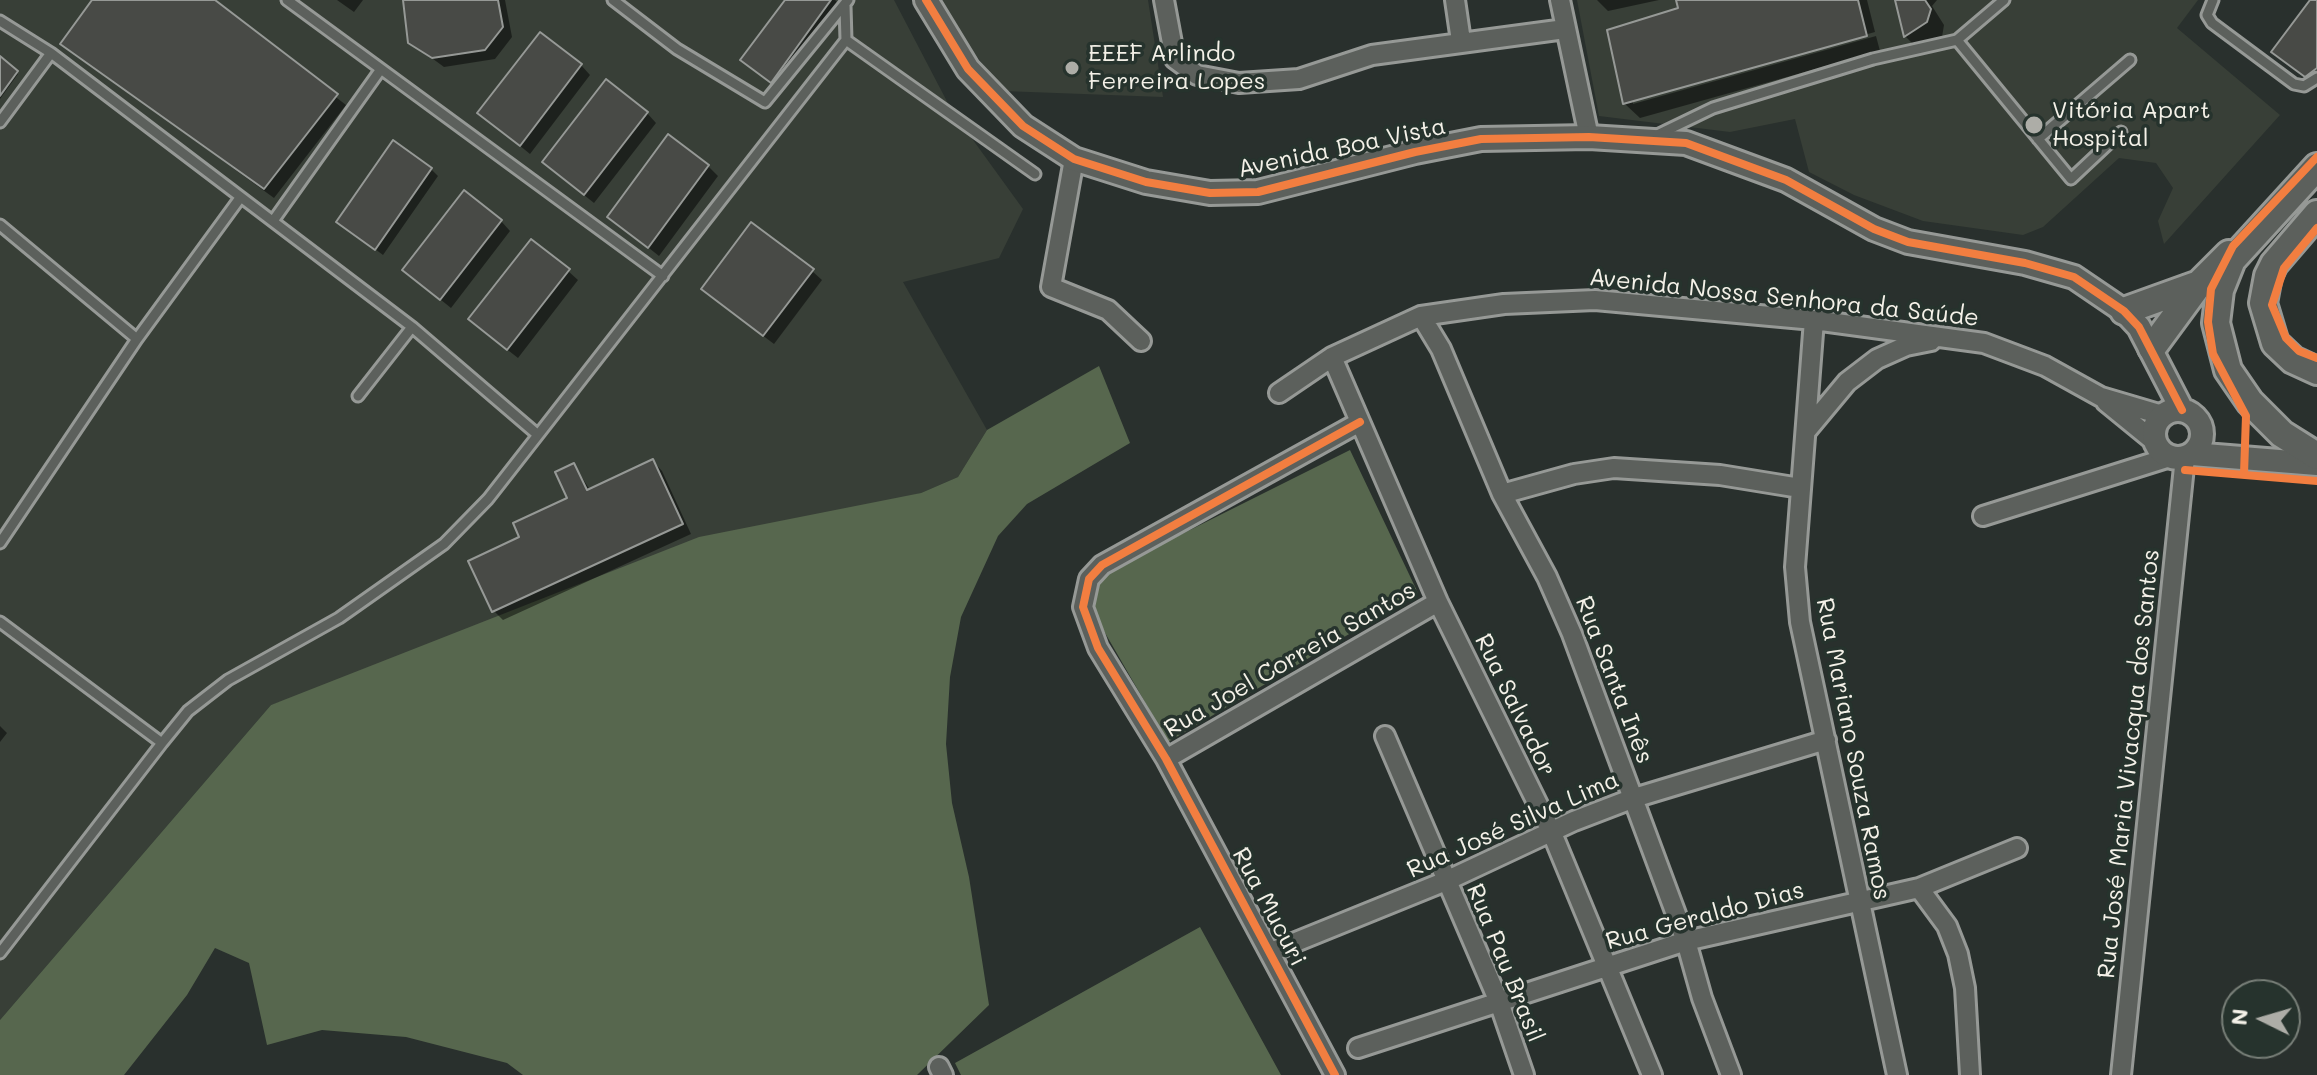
<!DOCTYPE html>
<meta charset="utf-8">
<style>
body{margin:0}
#map{position:relative;width:2317px;height:1075px;overflow:hidden;background:#29302d;font-family:Mali,sans-serif}
canvas{display:block}
.north{position:absolute;left:2221px;top:979px;width:80px;height:80px;box-sizing:border-box;background:#26332d;border:2px solid #787f78;border-radius:50%;rotate:275deg;font-size:22px;font-weight:700;line-height:32px;text-align:center;color:#f4f1e8}
.north::after{content:'';display:block;margin:auto;width:28px;height:36px;background:#adada7;clip-path:polygon(50% 0,100% 100%,50% 72%,0 100%)}
</style>
<div id="map">
<canvas width="2317" height="1075"></canvas>
<div class="north">N</div>
</div>
<script>
const g = document.querySelector('canvas').getContext('2d');
g.lineJoin = 'round';
function fillPath(path, color) { g.fillStyle = color; g.fill(path, 'evenodd'); }
const poly = rows => new Path2D(rows.map(r => 'M' + r).join(''));
function stroke(path, color, width, dash) { g.strokeStyle = color; g.lineWidth = width; g.lineCap = dash ? 'butt' : 'round'; g.setLineDash(dash || []); g.stroke(path); }
function label(font, color, halo, rows, align = 'center') {
  g.font = font + ' Mali,sans-serif'; g.lineWidth = 7; g.setLineDash([]); g.textBaseline = 'middle'; g.strokeStyle = halo; g.fillStyle = color; for (const [text, x, y, turn = 0] of rows) {
    g.save(); g.translate(x, y); g.rotate((+turn || 0) * Math.PI / 180); g.textAlign = isNaN(turn) ? turn : align; if (halo) g.strokeText(text, 0, 0); g.fillText(text, 0, 0); g.restore();
  }
}
const built = poly([
 [0,0,894,0,952,111,1023,209,999,258,903,282,987,430,958,477,921,493,271,705,0,1020],
 [941,0,1148,0,1163,97,1003,91,968,45],
 [1577,0,2198,0,2177,28,2280,115,2164,244,2158,221,2173,188,2156,163,2119,158,2043,227,2023,235,1923,221,1854,195,1809,172,1795,119,1730,132,1599,116]
]);
const green = poly([
 [1099,366,1130,443,1027,504,998,536,961,617,950,677,946,744,952,803,969,877,989,1005,917,1075,523,1075,507,1063,406,1037,322,1030,267,1045,249,963,215,948,187,995,124,1075,0,1075,0,1020,271,705,699,537,921,493,958,477,987,430],
 [1350,450,1418,593,1168,742,1078,586],
 [1200,927,1281,1075,961,1075,955,1063]
]);
const shadow = poly([
 [95,0,211,0,346,105,274,198,62,44],
 [337,0,363,0,354,12],
 [405,0,505,0,512,37,495,59,444,67,410,42],
 [787,0,835,0,840,5,779,88,750,67],
 [1597,0,1659,0,1608,11],
 [1678,0,1867,0,1875,32,1633,100,1633,104,1876,36,1880,51,1640,118,1625,104,1609,31,1681,9],
 [1897,0,1937,0,1932,6,1944,25,1942,37,1920,51,1905,36],
 [2312,0,2317,0,2317,87,2274,51],
 [0,59,18,74,0,99],
 [581,65,590,75,530,154,480,113],
 [647,113,656,123,594,203,554,171],
 [708,166,718,176,659,256,610,217],
 [431,169,438,176,383,255,339,222],
 [501,221,510,231,451,308,404,270],
 [568,271,578,280,518,358,481,329],
 [812,271,822,280,774,344,713,298],
 [653,461,662,471,691,534,503,620,493,610,521,538,570,499,574,465,590,490],
 [0,726,7,733,0,742]
]);
const building = poly([
 [92,0,215,0,338,94,264,189,60,44,92,0],
 [403,0,498,0,503,27,485,50,432,58,408,43,403,0],
 [785,0,831,0,771,83,740,60,785,0],
 [1676,0,1858,0,1867,36,1623,104,1607,30,1678,8,1676,0],
 [1895,0,1925,0,1931,9,1927,22,1904,37,1895,0],
 [2310,0,2317,0,2317,68,2305,77,2271,52,2310,0],
 [540,32,582,64,520,146,477,113,540,32],
 [0,56,18,71,0,96,0,56],
 [606,79,648,112,584,195,542,162,606,79],
 [668,134,709,165,648,248,607,217,668,134],
 [393,140,432,168,375,250,336,222,393,140],
 [464,190,502,220,440,300,402,270,464,190],
 [751,222,814,269,763,336,701,289,751,222],
 [531,239,570,269,507,350,468,319,531,239],
 [653,459,683,524,492,612,468,561,519,537,513,523,567,498,555,472,574,463,587,490,653,459]
]);
const service = poly([
 [287,0,663,276],
 [613,0,677,49,765,102,848,0],
 [2213,0,2207,15,2212,23,2294,84,2304,86,2317,78],
 [845,6,846,40],
 [0,21,51,53,412,327,538,435,488,499,444,544,339,618,228,680,188,711,162,743,0,622],
 [1957,40,2071,179,2121,132],
 [0,122,51,53],
 [1655,136,1713,108,1873,59,1957,40,2004,0],
 [2038,139,2130,60],
 [273,221,381,69],
 [0,225,137,339],
 [358,396,412,327],
 [538,435,846,40,1035,174],
 [0,543,137,339,240,198],
 [0,953,162,743]
]);
const minor = poly([
 [1164,0,1175,59,1197,75,1239,83,1299,79,1372,55,1565,29],
 [1455,0,1461,41],
 [1560,0,1589,137],
 [1074,159,1051,287,1108,310,1141,341],
 [1421,316,1441,349,1502,494,1547,577,1572,634,1686,941,1702,998,1731,1075],
 [1814,320,1795,567,1800,622,1897,1075],
 [1332,357,1438,602,1552,833,1652,1075],
 [1279,393,1332,357,1421,316,1504,304,1595,300,1814,320,1984,343,2045,366,2101,397,2162,415],
 [2106,402,2155,442],
 [1807,430,1847,382,1877,359,1906,346,1931,341],
 [1502,494,1574,474,1614,468,1720,475,1800,488],
 [1983,516,2170,457],
 [1385,736,1499,1002,1524,1075],
 [1166,759,1438,602],
 [1919,888,1947,926,1958,954,1965,988,1970,1075],
 [1271,952,1446,881,1574,821,1634,798,1826,740],
 [1358,1048,1686,941,1919,888,2017,848],
 [939,1067,943,1075],
 [1335,1075,1166,759,1098,648,1083,607,1089,579,1102,565,1360,422],
 [2121,1075,2185,457]
]);
const tertiary = poly([
 [926,0,968,69,1023,126,1074,159,1146,182,1210,193,1258,192,1415,152,1481,139,1589,137,1686,143,1786,180,1874,229,1908,242,2025,263,2074,277,2124,311,2139,327,2182,410],
 '2154 434a24 24 0 1 1 48 0a24 24 0 1 1-48 0Z',
 [2192,454,2317,464]
]);
const secondary = poly([
 [2317,167,2232,260,2220,290,2216,323,2228,370,2250,402,2282,434,2317,456],
 [2317,214,2274,264,2268,276,2263,303,2275,343,2293,360,2317,371],
 [2124,311,2199,284],
 [2152,348,2199,284,2229,254]
]);
const cycleway = poly([
 [926,0,968,69,1023,126,1074,159,1146,182,1210,193,1258,192,1415,152,1481,139,1589,137,1686,143,1786,180,1874,229,1908,242,2025,263,2074,277,2124,311,2139,327,2182,410],
 [2317,228,2284,268,2272,305,2286,338,2299,351,2317,358],
 [2185,470,2317,481],
 [2244,474,2246,416,2213,354,2208,322,2211,289,2233,246,2317,157],
 [1335,1075,1166,759,1098,648,1083,607,1089,579,1102,565,1360,422]
]);
const markers = [
 [1072,68,8,"#adada7"],
 [2034,125,10,"#adada7"]
];
const poiNames = [
 ["EEEF Arlindo",1088,54],
 ["Ferreira Lopes",1088,82],
 ["Vitória Apart",2052,111],
 ["Hospital",2052,139]
];
const streetNames = [
 ["Avenida Boa Vista",1342,148,-12],
 ["Avenida Nossa Senhora da Saúde",1784,298,6],
 ["Rua Joel Correia Santos",1290,660,-30],
 ["Rua Santa Inês",1614,680,69],
 ["Rua Salvador",1515,705,64],
 ["Rua Mariano Souza Ramos",1853,749,79],
 ["Rua José Maria Vivacqua dos Santos",2129,764,-84],
 ["Rua José Silva Lima",1513,825,-24],
 ["Rua Mucuri",1269,907,62],
 ["Rua Geraldo Dias",1705,916,-15],
 ["Rua Pau Brasil",1505,963,68]
];
fillPath(built, '#383f37');
fillPath(green, '#57674e');
fillPath(shadow, '#0007');
fillPath(building, '#484a46');
stroke(building, '#969996', 2);
stroke(service, '#969996', 15);
stroke(minor, '#969996', 24);
stroke(tertiary, '#969996', 28);
stroke(secondary, '#969996', 32);
stroke(service, '#5c605c', 9);
stroke(minor, '#5c605c', 18);
stroke(tertiary, '#5c605c', 22);
stroke(secondary, '#5c605c', 26);
stroke(cycleway, '#f27e40', 8);
for (const [x, y, r, color] of markers) { const dot = new Path2D(); dot.arc(x, y, r, 0, 2 * Math.PI); g.fillStyle = color; g.fill(dot); stroke(dot, '#26332d', 3); }
label('24px', '#f4f1e8', '#26332d', poiNames, 'left');
label('24px', '#f4f1e8', '#26332d', streetNames);
</script>
